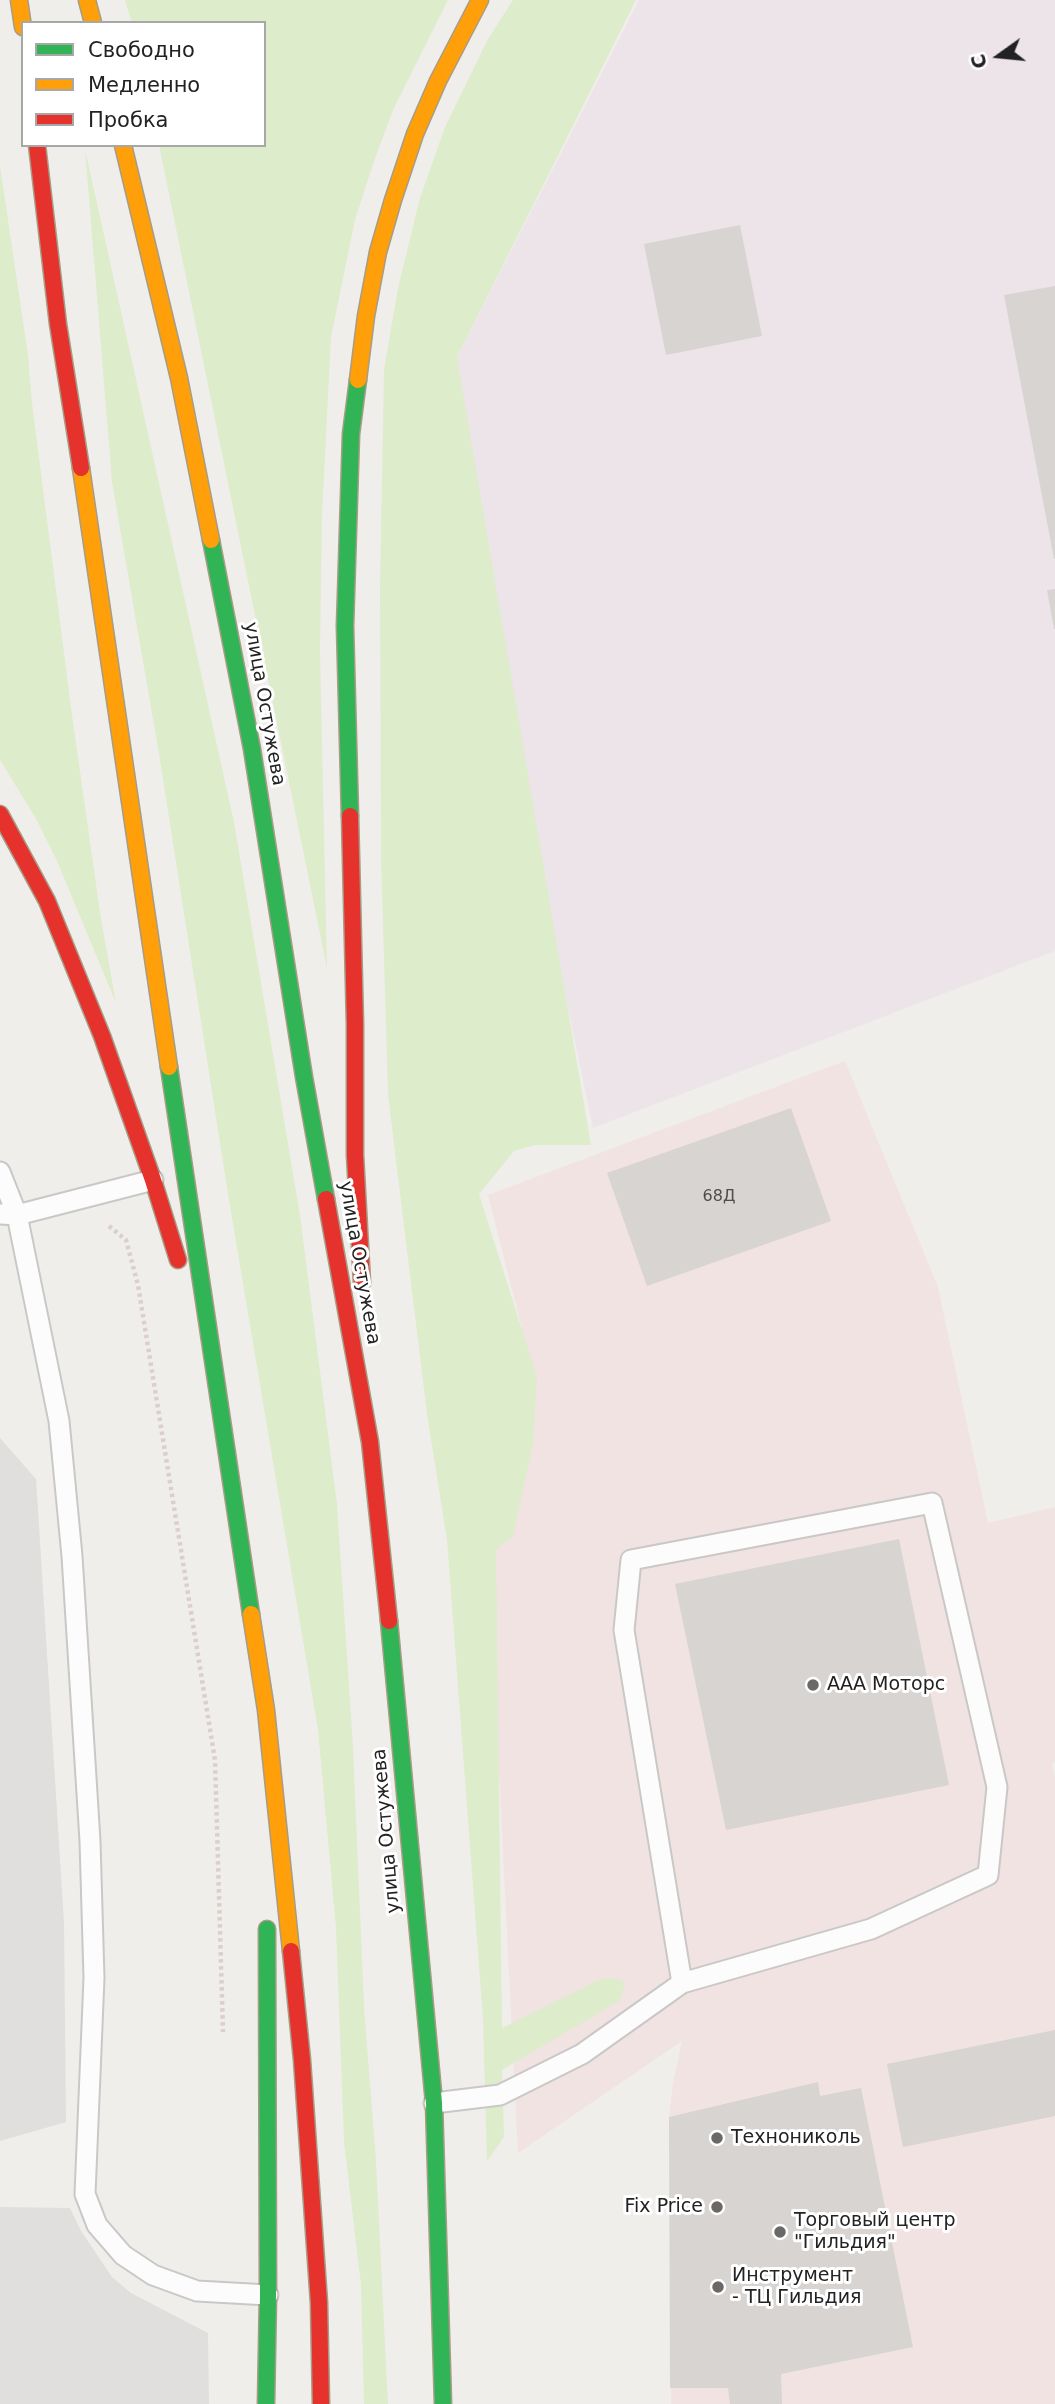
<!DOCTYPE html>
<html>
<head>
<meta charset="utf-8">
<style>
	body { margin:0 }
	#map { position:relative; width:1055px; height:2404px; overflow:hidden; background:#f0eeeb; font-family:"DejaVu Sans",sans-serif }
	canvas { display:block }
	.legend { position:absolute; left:21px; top:21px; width:245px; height:126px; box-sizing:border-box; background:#fff; border:2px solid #a7a7a7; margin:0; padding:9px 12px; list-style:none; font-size:21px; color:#222 }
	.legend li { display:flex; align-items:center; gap:14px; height:35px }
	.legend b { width:35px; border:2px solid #a7a7a7 }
	.north { position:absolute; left:964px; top:21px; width:70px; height:70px; -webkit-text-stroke:5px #fff; paint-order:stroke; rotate:255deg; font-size:19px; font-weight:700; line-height:28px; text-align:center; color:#222 }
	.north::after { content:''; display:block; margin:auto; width:24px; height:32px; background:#222; clip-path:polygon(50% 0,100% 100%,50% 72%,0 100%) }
</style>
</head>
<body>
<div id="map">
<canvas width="1055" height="2404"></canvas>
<ul class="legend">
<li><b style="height:9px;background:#30b455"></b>Свободно</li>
<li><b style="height:9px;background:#ff9f0a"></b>Медленно</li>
<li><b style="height:9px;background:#e5322d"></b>Пробка</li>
</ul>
<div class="north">С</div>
</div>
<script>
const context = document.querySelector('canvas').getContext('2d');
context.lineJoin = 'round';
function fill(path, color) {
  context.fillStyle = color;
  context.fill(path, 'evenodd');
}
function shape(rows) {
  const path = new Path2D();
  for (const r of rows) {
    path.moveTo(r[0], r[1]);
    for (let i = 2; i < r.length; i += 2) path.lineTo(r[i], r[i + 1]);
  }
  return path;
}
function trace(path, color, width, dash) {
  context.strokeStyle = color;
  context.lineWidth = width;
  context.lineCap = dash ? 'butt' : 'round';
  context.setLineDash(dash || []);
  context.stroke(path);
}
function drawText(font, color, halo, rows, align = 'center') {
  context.font = font + ' "DejaVu Sans",sans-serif';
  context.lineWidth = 6;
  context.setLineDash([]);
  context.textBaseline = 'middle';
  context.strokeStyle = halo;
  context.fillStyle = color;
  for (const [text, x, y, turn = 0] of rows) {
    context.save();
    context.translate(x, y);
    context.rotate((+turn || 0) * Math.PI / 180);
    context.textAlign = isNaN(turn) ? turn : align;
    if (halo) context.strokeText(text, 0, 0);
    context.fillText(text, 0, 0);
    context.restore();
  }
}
fill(shape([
	[845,1061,938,1287,988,1523,1055,1507,1055,1762,1052,1763,1055,1777,1055,2404,671,2404,669,2117,673,2083,682,2041,518,2153,487,1532,531,1364,488,1195]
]), '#f1e3e1');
fill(shape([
	[639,0,1055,0,1055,951,593,1128,494,652,457,357]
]), '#ede4e9');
fill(shape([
	[125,0,448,0,393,110,373,164,355,220,331,337,322,515,320,652,327,968,159,145,264,145,264,23,132,23],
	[513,0,636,0,457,357,591,1145,535,1145,514,1151,479,1194,537,1377,533,1444,513,1536,496,1550,502,2028,603,1978,623,1980,624,1990,619,2001,502,2070,504,2137,487,2161,483,2019,447,1540,427,1414,388,1095,381,858,380,586,384,370,398,288,420,198,445,127,488,39],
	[85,149,234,822,300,1215,337,1504,353,1746,364,2007,376,2161,388,2404,364,2404,361,2285,344,2142,336,1928,318,1730,228,1194,159,754,112,482],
	[0,166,28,355,32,403,72,715,101,919,116,1003,57,861,35,817,0,760]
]), '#ddeccb');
fill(shape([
	[0,1438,36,1479,64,1922,66,2122,0,2141],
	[0,2207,70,2208,81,2231,112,2277,131,2293,208,2333,209,2404,0,2404]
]), '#e0dfde');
fill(shape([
	[740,225,762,336,666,355,644,244],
	[1055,286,1055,559,1054,559,1004,295],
	[1055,589,1055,629,1054,629,1047,590],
	[791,1108,831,1221,647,1286,607,1173],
	[899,1539,949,1785,726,1830,675,1584],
	[1055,2030,1055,2116,903,2147,887,2064],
	[818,2082,820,2096,861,2088,913,2347,781,2374,782,2404,730,2404,728,2388,670,2388,669,2117]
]), '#d7d4d2');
const lane = shape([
	[0,1172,17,1215,59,1421,72,1556,90,1841,94,1978,85,2194,97,2225,123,2255,153,2275,197,2291,268,2295],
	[0,1214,17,1215,153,1180],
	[434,2103,500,2095,582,2054,682,1983,871,1929,988,1875,997,1787,932,1503,631,1560,624,1630,682,1983]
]);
const fast = shape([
	[211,540,252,749,304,1077,326,1199],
	[350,816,345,626,351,434,358,380],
	[169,1067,251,1614],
	[389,1621,434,2103,443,2404],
	[266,2404,268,2295,267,1929]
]);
const slow = shape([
	[19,0,23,27],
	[87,0,93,23],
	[123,145,179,378,211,540],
	[358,380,366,316,378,252,393,200,415,134,438,81,480,0],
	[81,468,169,1067],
	[251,1614,266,1710,291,1951]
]);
const jam = shape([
	[37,145,58,324,81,468],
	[0,814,47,901,102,1036,153,1180,178,1260],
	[350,816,355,1025,355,1155,362,1283],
	[326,1199,370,1442,389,1621],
	[291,1951,302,2060,319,2303,321,2404]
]);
trace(lane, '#c9c8c7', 23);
trace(fast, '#a79c86', 19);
trace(slow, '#a79c86', 19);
trace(jam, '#a79c86', 19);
trace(shape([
	[109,1226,126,1240,138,1285,215,1760,223,2032]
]), '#dccecd', 4.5, [3.5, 3.5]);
trace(lane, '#fdfcfc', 19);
trace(fast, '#30b455', 16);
trace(slow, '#ff9f0a', 16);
trace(jam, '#e5322d', 16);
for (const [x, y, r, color] of [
	[813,1685,7,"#6a6968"],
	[717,2138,7,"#6a6968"],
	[717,2207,7,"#6a6968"],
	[780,2232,7,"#6a6968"],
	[718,2287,7,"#6a6968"]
]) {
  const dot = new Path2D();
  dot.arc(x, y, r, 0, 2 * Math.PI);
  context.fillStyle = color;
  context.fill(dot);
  trace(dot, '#fff', 2.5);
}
drawText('16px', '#4f4e4e', null, [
	["68Д",719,1197]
]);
drawText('19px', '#222', '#fff', [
	["улица Остужева",264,704,80],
	["улица Остужева",359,1263,80],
	["улица Остужева",387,1831,-95]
]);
drawText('19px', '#222', '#fff', [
	["ААА Моторс",827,1685],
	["Технониколь",731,2138],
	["Fix Price",703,2207,"right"],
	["Торговый центр",794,2221],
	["\"Гильдия\"",794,2243],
	["Инструмент",732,2276],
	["- ТЦ Гильдия",732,2298]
], 'left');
</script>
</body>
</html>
